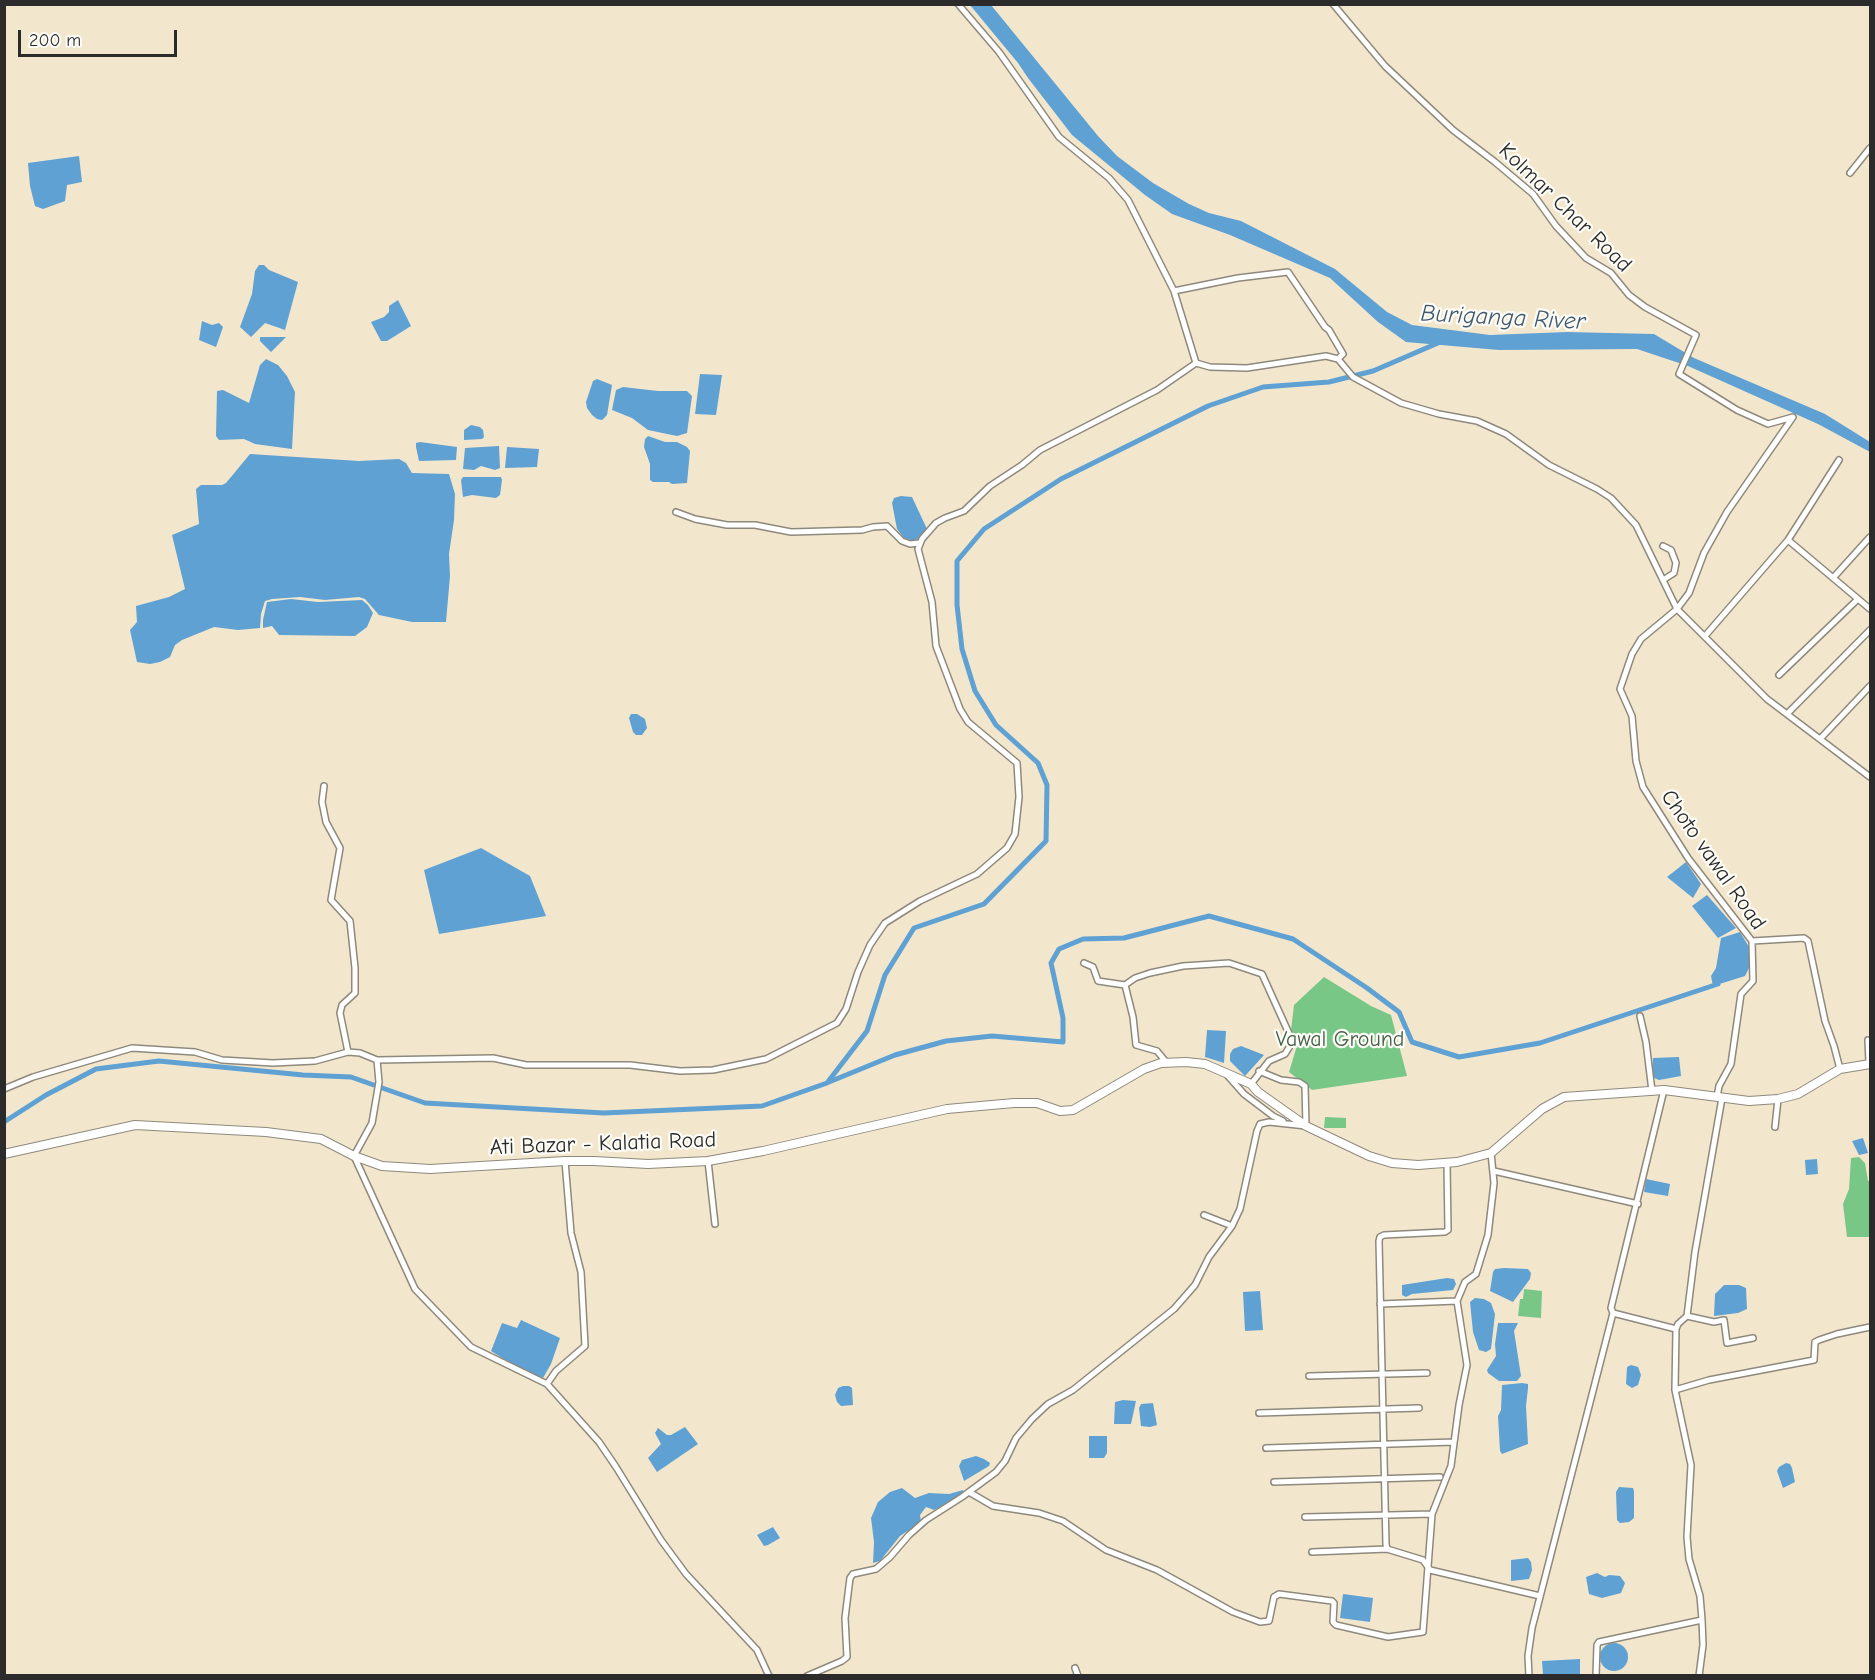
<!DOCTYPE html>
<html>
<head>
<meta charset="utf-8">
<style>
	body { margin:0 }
	#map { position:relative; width:1875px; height:1680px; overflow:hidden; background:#f2e7cd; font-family:"Comic Neue",sans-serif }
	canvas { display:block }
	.frame { position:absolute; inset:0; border:6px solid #2b2b2b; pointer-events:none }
	.scale { position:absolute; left:18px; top:30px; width:159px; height:27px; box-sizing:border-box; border:3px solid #2b2b2b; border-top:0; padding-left:8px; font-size:18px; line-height:21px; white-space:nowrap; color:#2b2b2b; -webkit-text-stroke:4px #fdfcf7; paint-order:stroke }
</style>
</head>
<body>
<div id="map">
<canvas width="1875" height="1680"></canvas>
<div class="frame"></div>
<div class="scale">200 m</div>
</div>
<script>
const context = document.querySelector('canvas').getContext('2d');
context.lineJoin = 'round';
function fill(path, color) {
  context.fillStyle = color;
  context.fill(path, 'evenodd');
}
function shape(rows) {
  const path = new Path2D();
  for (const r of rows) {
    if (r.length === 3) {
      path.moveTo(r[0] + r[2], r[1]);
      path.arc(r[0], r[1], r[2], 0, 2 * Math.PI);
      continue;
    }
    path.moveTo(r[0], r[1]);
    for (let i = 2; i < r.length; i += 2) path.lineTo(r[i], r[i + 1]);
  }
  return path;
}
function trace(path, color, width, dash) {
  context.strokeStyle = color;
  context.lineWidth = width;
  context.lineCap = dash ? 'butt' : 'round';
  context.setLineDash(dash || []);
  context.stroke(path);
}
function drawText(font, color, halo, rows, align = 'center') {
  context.font = font + ' "Comic Neue",sans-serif';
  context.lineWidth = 4.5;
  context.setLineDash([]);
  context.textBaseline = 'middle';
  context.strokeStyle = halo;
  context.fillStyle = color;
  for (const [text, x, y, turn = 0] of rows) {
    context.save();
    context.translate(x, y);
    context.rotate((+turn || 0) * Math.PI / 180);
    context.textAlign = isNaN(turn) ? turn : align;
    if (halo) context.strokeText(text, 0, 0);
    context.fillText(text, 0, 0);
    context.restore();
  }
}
fill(shape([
	[1324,977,1371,1006,1391,1015,1407,1076,1312,1090,1289,1072,1296,1049,1291,1030,1294,1005],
	[1325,1117,1346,1118,1346,1128,1324,1128],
	[1859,1157,1865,1163,1868,1181,1870,1181,1870,1237,1847,1237,1843,1204,1849,1189,1851,1158],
	[1524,1289,1542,1291,1541,1318,1518,1316,1520,1299,1523,1299]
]), '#79c787');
fill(shape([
	[970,5,991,5,1098,136,1117,156,1153,183,1189,204,1209,213,1241,221,1335,269,1387,312,1412,325,1490,335,1567,332,1654,334,1694,358,1825,414,1870,442,1870,452,1818,424,1688,366,1637,349,1499,350,1406,342,1378,322,1330,278,1230,235,1172,214,1145,195,1072,135,1028,78,1018,63],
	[79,156,82,182,67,185,65,201,43,209,35,206,30,186,28,163],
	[259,265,264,265,269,270,298,282,285,330,265,323,251,337,240,327,252,294,255,271],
	[398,300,411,326,387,341,381,341,371,322,384,317,389,312,389,306],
	[202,321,212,325,219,323,223,327,216,347,199,340],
	[260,337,286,337,271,352,260,341],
	[266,359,278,365,287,376,295,392,292,449,255,444,244,439,219,440,216,436,217,391,223,390,249,403,260,365],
	[700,374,722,375,716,415,695,414],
	[597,379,612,385,607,415,602,420,597,419,592,415,587,408,586,402,593,381],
	[623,387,658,391,687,391,692,396,687,433,677,436,648,430,632,418,612,410,616,390],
	[471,425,480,427,483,430,484,437,482,439,464,440,464,430],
	[648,436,665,442,677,442,687,447,690,451,687,483,672,484,669,482,653,482,650,480,650,464,644,447,645,439],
	[420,442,457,447,456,460,419,461,416,447,416,443],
	[499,446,500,468,495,470,481,466,474,470,463,469,465,448],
	[507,447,539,449,537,467,505,468],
	[250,454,359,461,399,459,406,463,412,473,449,474,455,494,454,520,449,554,450,576,446,622,412,622,379,615,365,599,359,597,325,600,300,597,272,599,265,601,261,614,260,628,238,630,214,627,182,640,175,645,170,657,160,662,150,664,137,662,130,630,137,622,136,606,169,597,185,589,172,535,199,524,196,489,201,485,222,485,226,483],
	[463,477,501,477,502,480,500,495,496,498,472,495,463,497,461,480],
	[901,496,912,497,927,529,922,536,914,541,904,538,897,529,892,503,894,498],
	[291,599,318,602,362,600,368,605,373,613,367,627,355,636,279,635,272,626,263,628,263,620,267,602],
	[631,714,637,714,645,719,647,728,642,735,636,735,633,732,629,718],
	[481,848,530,876,546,916,439,934,424,870],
	[1686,862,1701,884,1693,898,1667,877],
	[1707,895,1736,928,1718,938,1692,906],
	[1740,932,1752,952,1750,966,1745,976,1713,986,1711,976,1716,968,1721,938],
	[1207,1030,1226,1031,1224,1063,1205,1057],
	[1241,1046,1264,1055,1245,1076,1230,1061,1230,1054,1233,1049],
	[1679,1057,1681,1076,1659,1080,1652,1077,1653,1058],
	[1863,1138,1868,1153,1859,1155,1852,1141],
	[1817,1159,1818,1174,1806,1175,1805,1160],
	[1646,1179,1670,1184,1668,1196,1644,1192],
	[1504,1268,1528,1269,1531,1273,1530,1279,1513,1302,1490,1291,1493,1272,1495,1269],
	[1447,1278,1454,1279,1456,1284,1453,1290,1412,1294,1406,1297,1402,1295,1402,1285],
	[1724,1285,1739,1285,1746,1288,1747,1309,1738,1313,1714,1316,1715,1294],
	[1260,1291,1263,1330,1245,1331,1243,1292],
	[1475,1298,1484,1299,1491,1303,1495,1314,1491,1349,1486,1352,1479,1350,1473,1332,1470,1302],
	[521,1320,560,1338,551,1364,543,1378,523,1371,491,1351,502,1323,517,1328],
	[1498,1323,1518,1323,1514,1331,1521,1376,1517,1381,1499,1381,1488,1373,1487,1370,1496,1356,1495,1344],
	[1631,1365,1638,1367,1641,1375,1638,1385,1632,1388,1626,1384,1627,1367],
	[1522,1383,1528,1384,1528,1388,1526,1406,1528,1444,1502,1454,1500,1451,1498,1416,1501,1410,1502,1385],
	[843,1386,849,1386,852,1388,853,1405,841,1406,837,1402,835,1395,838,1388],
	[1123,1400,1136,1401,1131,1424,1114,1424,1115,1402],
	[1153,1403,1157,1425,1150,1427,1141,1426,1139,1408,1141,1404],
	[685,1427,698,1444,657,1472,648,1458,661,1444,655,1433,658,1428,667,1435,671,1435],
	[1089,1436,1107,1436,1107,1453,1104,1458,1089,1458],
	[976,1456,984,1459,990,1463,989,1466,964,1481,959,1466,962,1460],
	[1786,1463,1790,1464,1792,1468,1795,1482,1783,1488,1777,1471,1779,1467],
	[1619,1487,1633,1488,1634,1491,1634,1518,1629,1522,1620,1523,1617,1520,1616,1492],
	[902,1488,915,1498,929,1493,949,1494,963,1490,963,1495,934,1510,926,1507,920,1515,921,1522,900,1536,880,1561,873,1563,874,1542,871,1518,878,1502,890,1492],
	[773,1527,780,1538,768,1545,764,1546,757,1535],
	[1528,1558,1531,1562,1532,1570,1529,1579,1511,1581,1511,1560],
	[1597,1573,1605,1577,1609,1575,1620,1576,1625,1583,1621,1593,1602,1598,1589,1594,1586,1577],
	[1343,1594,1373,1598,1370,1622,1340,1618],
	[1614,1657,14],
	[1580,1659,1580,1675,1543,1675,1542,1661]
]), '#5fa1d3');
trace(shape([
	[829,1082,895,1055,946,1041,992,1036,1063,1042,1063,1018,1051,963,1059,949,1083,939,1124,938,1209,916,1293,939,1367,988,1399,1012,1412,1042,1459,1057,1540,1043,1718,984],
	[4,1122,46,1095,96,1069,159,1061,303,1075,351,1077,425,1103,604,1113,762,1106,827,1083,867,1031,885,975,914,928,984,904,1046,841,1047,785,1038,763,996,725,975,691,962,649,957,605,957,561,984,529,1061,479,1208,406,1263,387,1329,382,1373,371,1438,343]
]), '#5fa1d3', 5);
const street = shape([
	[958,4,999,52,1059,137,1109,178,1128,200,1174,291,1196,363,1210,367,1247,368,1326,356,1338,359,1353,377,1401,403,1439,414,1477,421,1506,434,1549,465,1597,489,1611,498,1636,525,1677,609,1767,699,1870,777],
	[1333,4,1385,66,1453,130,1495,162,1533,194,1556,226,1586,258,1611,273,1629,295,1645,307,1696,335,1679,374,1737,410,1768,424,1793,417,1727,512,1704,553,1689,593,1677,609,1641,639,1632,654,1620,689,1632,716,1636,761,1643,787,1688,858,1752,941,1753,981,1741,994,1731,1064,1719,1086,1717,1097],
	[1850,173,1870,148],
	[1174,291,1238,278,1288,272,1325,327,1329,330,1343,354,1338,359],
	[676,512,695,519,727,525,755,525,791,532,862,530,873,527,887,526,902,541,910,544,919,543],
	[1788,540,1870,609],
	[1663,546,1671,550,1676,563,1674,573,1663,580],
	[1833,578,1870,537],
	[1705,636,1788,540,1839,460],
	[1779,675,1858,599],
	[1787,714,1870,630],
	[1820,739,1870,686],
	[324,786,322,802,326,822,340,848,331,900,350,921,355,968,355,993,342,1005,340,1013,348,1052],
	[1752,941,1804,938,1808,941,1825,1021,1834,1046,1840,1069],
	[1084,963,1093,967,1098,981,1125,985],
	[1640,1016,1646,1042,1652,1091],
	[1868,1040,1869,1063],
	[1167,1063,1157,1051,1136,1045,1133,1017,1125,985,1135,978,1150,973,1183,966,1229,963,1262,974,1291,1038,1290,1046,1285,1054,1269,1061,1251,1084],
	[1228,1076,1244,1094,1273,1116,1283,1121],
	[4,1089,33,1077,132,1048,195,1052,222,1060,273,1063,315,1061,348,1052,360,1053,377,1060],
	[1664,1090,1611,1308,1613,1313,1676,1329],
	[1775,1127,1778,1099],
	[708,1161,715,1224],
	[1447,1163,1448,1230,1445,1232,1384,1235,1380,1237,1379,1241,1386,1544,1387,1549,1423,1560,1430,1570,1540,1596],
	[1494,1171,1638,1204],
	[1204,1215,1232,1226],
	[1380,1304,1457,1301],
	[1687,1316,1714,1322,1724,1320,1727,1343,1753,1338],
	[1309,1376,1427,1373],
	[547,1384,556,1371,585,1346,581,1272,571,1233,565,1161],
	[1675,1390,1709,1380,1814,1360,1815,1342,1819,1340,1837,1334,1870,1327],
	[1259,1413,1419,1408],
	[1266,1448,1454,1442],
	[1274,1482,1440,1477],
	[969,1492,993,1506,1039,1513,1063,1521,1106,1550,1157,1570,1233,1612,1260,1622,1269,1621,1274,1597,1279,1594,1332,1601,1334,1603,1333,1622,1336,1625,1388,1637,1423,1632,1432,1514,1451,1466,1459,1405,1467,1365,1457,1301,1465,1282,1476,1274,1488,1235,1494,1183,1491,1153],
	[1305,1517,1432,1514],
	[1312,1552,1387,1549],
	[1075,1668,1078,1676],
	[769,1676,757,1650,686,1574,661,1540,616,1467,599,1442,547,1384,471,1347,415,1289,354,1156,372,1123,379,1082,377,1060,493,1058,526,1065,630,1065,680,1071,713,1070,766,1059,837,1023,846,1009,858,972,870,945,885,923,920,901,977,874,1007,848,1015,834,1019,797,1017,763,968,722,960,709,936,646,932,602,918,549,922,539,936,523,945,518,964,511,990,486,1022,465,1040,450,1157,390,1196,363],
	[807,1676,842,1661,847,1657,845,1618,850,1578,853,1574,876,1569,890,1557,909,1535,926,1520,962,1497,996,1472,1005,1461,1016,1438,1032,1419,1048,1404,1073,1390,1174,1309,1195,1285,1209,1257,1232,1226,1240,1209,1257,1131,1260,1124,1269,1122,1306,1126,1305,1086,1299,1082,1281,1080,1259,1071],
	[1529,1676,1528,1656,1532,1628,1613,1313],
	[1596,1676,1597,1645,1599,1642,1702,1620],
	[1699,1676,1703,1645,1702,1620,1700,1596,1689,1559,1687,1537,1691,1465,1675,1390,1676,1329,1678,1324,1687,1316,1695,1252,1722,1098]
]);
const secondary = shape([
	[4,1154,135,1125,266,1132,321,1139,354,1156,382,1166,430,1169,565,1161,594,1161,648,1164,708,1161,763,1151,947,1109,1014,1103,1037,1103,1060,1111,1073,1110,1144,1069,1161,1063,1186,1062,1205,1064,1251,1084,1258,1092,1306,1126,1369,1156,1392,1163,1418,1165,1457,1162,1491,1153,1542,1109,1564,1097,1664,1090,1749,1101,1778,1099,1798,1094,1840,1069,1870,1064]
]);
trace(street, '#8e897c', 8);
trace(secondary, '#8e897c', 10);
trace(street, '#fff', 5);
trace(secondary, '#fff', 8);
drawText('22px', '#2b2b2b', '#fdfcf7', [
	["Kolmar Char Road",1565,208,44],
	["Choto vawal Road",1713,860,55],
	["Ati Bazar - Kalatia Road",603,1144,-2]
]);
drawText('22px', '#46624b', '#fdfcf7', [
	["Vawal Ground",1340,1040]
]);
drawText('italic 24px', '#405a6e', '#fdfcf7', [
	["Buriganga River",1503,318,3]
]);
</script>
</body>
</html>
